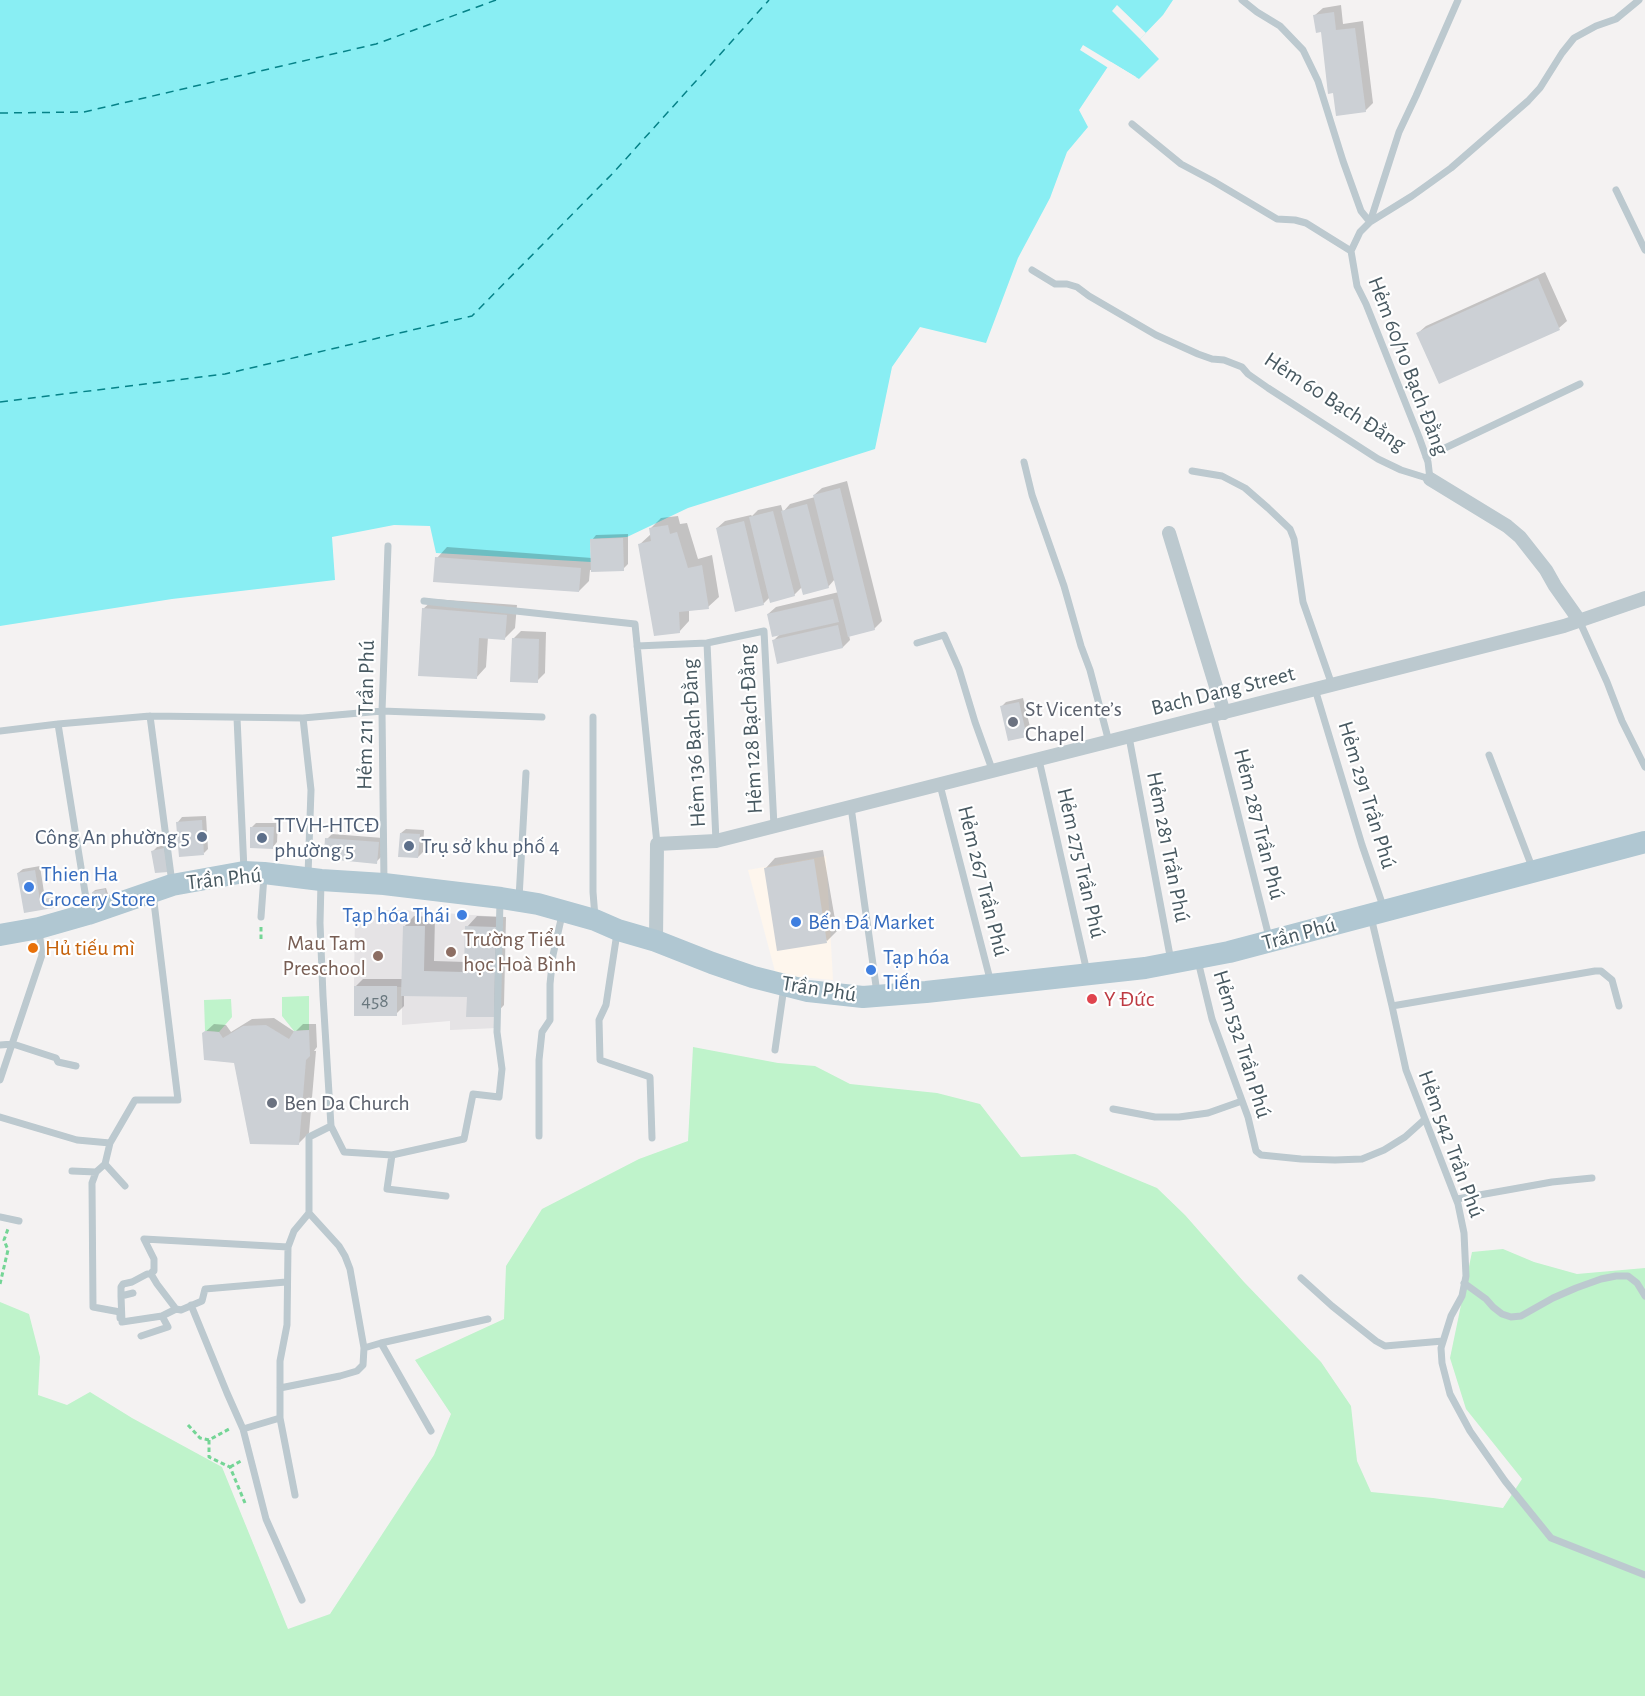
<!DOCTYPE html>
<html>
<head>
<meta charset="utf-8">
<style>
	body { margin:0 }
	canvas { display:block; background:#f4f2f2 }
</style>
</head>
<body>
<canvas width="1645" height="1696"></canvas>
<script>
const context = document.querySelector('canvas').getContext('2d');
context.lineJoin = 'round';
function fill(path, color) {
  context.fillStyle = color;
  context.fill(path, 'evenodd');
}
function shape(rows) {
  const path = new Path2D();
  for (const r of rows) {
    path.moveTo(r[0], r[1]);
    for (let i = 2; i < r.length; i += 2) path.lineTo(r[i], r[i + 1]);
  }
  return path;
}
function trace(path, color, width, dash) {
  context.strokeStyle = color;
  context.lineWidth = width;
  context.lineCap = dash ? 'butt' : 'round';
  context.setLineDash(dash || []);
  context.stroke(path);
}
function drawText(font, color, halo, rows, align = 'center') {
  context.font = font + ' "Alegreya Sans",sans-serif';
  context.lineWidth = 4.5;
  context.setLineDash([]);
  context.textBaseline = 'middle';
  context.strokeStyle = halo;
  context.fillStyle = color;
  for (const [text, x, y, turn = 0] of rows) {
    context.save();
    context.translate(x, y);
    context.rotate((+turn || 0) * Math.PI / 180);
    context.textAlign = isNaN(turn) ? turn : align;
    if (halo) context.strokeText(text, 0, 0);
    context.fillText(text, 0, 0);
    context.restore();
  }
}
fill(shape([
	[826,856,833,980,776,975,748,870]
]), '#fef6ed');
fill(shape([
	[355,910,403,910,500,917,498,1028,450,1030,450,1021,402,1025,402,987,354,986]
]), '#e5e3e5');
fill(shape([
	[309,996,309,1030,294,1031,282,1016,282,997],
	[231,999,232,1017,219,1032,205,1031,204,1000],
	[693,1047,778,1063,815,1066,850,1084,937,1093,980,1104,1021,1157,1075,1154,1157,1188,1185,1215,1244,1282,1321,1362,1351,1406,1357,1461,1371,1492,1433,1498,1503,1508,1522,1479,1466,1409,1450,1358,1472,1252,1503,1249,1534,1262,1577,1274,1645,1268,1645,1696,0,1696,0,1302,29,1314,40,1357,38,1395,67,1405,90,1392,132,1418,222,1467,288,1629,330,1614,434,1455,451,1414,415,1360,504,1319,506,1266,542,1209,639,1159,688,1141]
]), '#bff3cb');
fill(shape([
	[0,0,1173,0,1163,15,1140,39,1159,59,1139,79,1111,62,1079,110,1088,127,1067,152,1050,198,1018,258,986,343,920,327,892,367,875,449,688,508,627,537,590,539,591,562,436,553,430,526,394,525,332,537,335,580,172,599,0,626]
]), '#89eef3');
fill(shape([
	[1117,5,1146,33,1140,39,1112,11],
	[1083,45,1136,77,1134,80,1112,66,1110,69,1080,50]
]), '#f4f2f2');
fill(shape([
	[1341,5,1343,24,1363,21,1373,103,1365,111,1315,15,1323,8],
	[1545,272,1567,321,1559,328,1440,382,1418,333,1426,326],
	[847,481,882,621,874,629,849,635,850,640,843,647,773,641,780,634,768,614,776,607,839,592,835,579,828,587,803,586,794,595,770,597,763,604,717,528,725,521,751,515,752,516,758,510,781,505,783,512,790,504,815,497,814,495,822,488],
	[678,516,680,524,687,523,698,559,712,555,719,597,708,607,689,610,689,621,679,632,639,545,651,534,650,529,661,518],
	[628,534,628,564,623,569,590,570,589,581,579,591,437,558,447,547,592,558,592,540,596,535],
	[434,599,517,605,515,628,505,638,488,637,486,667,476,678,423,609],
	[521,631,546,632,545,673,537,681,513,639],
	[1023,698,1031,731,1026,735,1001,707,1006,702],
	[206,816,208,849,204,853,178,822,182,817],
	[256,823,278,823,277,842,273,847,252,827],
	[406,829,424,830,423,852,418,857,401,833],
	[332,834,383,838,381,857,376,862,327,839],
	[169,844,168,871,152,852,157,847],
	[823,850,837,931,827,941,765,869,775,858],
	[40,866,45,899,59,896,60,903,59,905,25,911,18,873,23,869],
	[106,888,108,894,106,896,93,892,95,890],
	[414,916,435,917,434,961,466,962,467,927,477,916,506,917,504,1005,494,1016,468,995,404,994,404,1006,396,1014,355,987,363,979,403,979,404,927],
	[274,1018,295,1032,303,1024,316,1024,317,1047,314,1051,316,1051,309,1133,298,1144,236,1061,203,1034,214,1024,226,1025,231,1032,252,1019]
]), '#0003');
trace(shape([
	[0,113,84,112,376,44,496,0],
	[0,402,225,374,472,316,614,172,769,0]
]), '#068288', 1.5, [8, 6]);
fill(shape([
	[1334,12,1336,30,1355,28,1366,112,1336,116,1333,93,1328,94,1321,32,1316,33,1313,15],
	[1538,278,1560,330,1439,384,1416,333],
	[840,488,875,630,848,637,813,495],
	[807,504,829,588,803,595,781,511],
	[773,511,795,596,770,603,749,517],
	[744,521,764,605,735,612,716,528],
	[668,525,670,534,677,532,688,568,702,565,709,609,679,612,680,633,654,636,638,544,651,541,649,528],
	[623,538,624,571,591,572,590,539],
	[435,557,581,568,579,592,433,582],
	[833,599,839,622,772,637,767,614],
	[422,608,507,615,505,640,479,638,477,679,418,676],
	[838,625,843,648,777,664,772,640],
	[512,638,539,639,538,683,510,682],
	[1019,702,1027,737,1008,741,1000,706],
	[202,820,204,855,179,857,176,822],
	[250,827,274,827,273,849,250,848],
	[400,833,420,834,418,858,398,857],
	[325,838,379,842,377,864,327,859,327,854,324,853],
	[164,848,168,872,155,873,151,851],
	[814,859,827,943,777,951,764,868],
	[35,870,40,900,57,897,59,907,24,913,17,873],
	[105,889,106,897,94,900,92,892],
	[403,926,425,926,424,971,464,972,465,926,496,927,494,1017,466,1017,467,997,401,996],
	[354,986,397,986,397,1016,354,1016],
	[266,1025,289,1039,294,1031,309,1030,310,1056,306,1060,299,1145,250,1144,234,1063,204,1060,202,1033,205,1031,219,1032,223,1038,243,1026]
]), '#ccd0d5');
trace(shape([
	[261,939,261,926],
	[0,1284,8,1250,4,1240,8,1229],
	[188,1425,200,1438,209,1440,231,1428],
	[209,1440,209,1457,230,1467,245,1503],
	[230,1467,241,1461]
]), '#74d596', 3, [4.5, 3]);
trace(shape([
	[1242,0,1257,12,1280,26,1303,50,1318,81,1343,161,1361,211,1370,222,1412,196,1451,168,1528,101,1540,88,1562,53,1574,38,1596,26,1616,19,1639,0],
	[1132,124,1181,164,1213,181,1277,219,1295,220,1306,223,1351,251],
	[1616,190,1645,250],
	[1032,270,1055,284,1067,284,1077,287,1089,296,1156,335,1198,354,1212,359,1224,360,1242,367,1248,374,1268,388,1378,459,1401,470,1430,479,1428,462,1419,437,1366,304,1357,286,1351,251,1360,232,1370,222,1399,132,1416,96,1458,0],
	[1426,457,1580,384],
	[1024,462,1032,495,1064,586,1081,646,1090,670,1109,742],
	[1192,471,1222,476,1245,488,1268,508,1290,529,1294,539,1303,602,1332,685],
	[424,601,635,624,657,844],
	[1579,620,1607,682,1622,721,1645,767],
	[707,643,716,841],
	[917,643,944,635,959,669,975,722,993,772],
	[637,646,707,643,764,631,774,826],
	[1315,689,1362,845,1384,909],
	[1213,715,1269,937],
	[150,716,172,883],
	[593,717,593,892,595,917],
	[237,718,244,870],
	[303,718,311,790,308,875],
	[58,724,88,911],
	[0,731,58,724,150,716,303,718,382,711,542,717],
	[1129,737,1171,961],
	[1489,755,1532,867],
	[1039,760,1087,972],
	[940,785,991,983],
	[851,807,877,993],
	[321,882,320,923,323,996,331,1126,344,1152,392,1155,464,1139,473,1094,499,1097,502,1069,497,1032,500,900],
	[384,882,382,711,388,546],
	[519,898,526,773],
	[261,917,264,876],
	[1371,917,1392,1006,1406,1070,1458,1204,1464,1233,1466,1276,1462,1296,1451,1316,1441,1348,1442,1363,1450,1394,1470,1431,1505,1481,1551,1538,1645,1575],
	[617,933,606,1005,599,1020,600,1060,650,1077,652,1138],
	[1198,961,1212,1019,1248,1117,1256,1151,1261,1155,1301,1159,1335,1160,1362,1159,1384,1150,1405,1137,1425,1119],
	[1392,1006,1595,971,1601,971,1612,980,1619,1006],
	[0,1045,13,1044,56,1058,58,1062,76,1066],
	[775,1050,784,987],
	[0,1080,42,955,39,930],
	[1113,1109,1155,1117,1179,1117,1208,1113,1242,1101],
	[0,1117,77,1140,110,1143,135,1100,178,1100,153,894],
	[539,1136,539,1060,542,1032,550,1020,550,984,553,955,562,915],
	[110,1143,105,1164,96,1172,92,1183,93,1307,120,1312,120,1318],
	[392,1155,387,1189,446,1196],
	[105,1164,125,1186],
	[72,1171,96,1172],
	[1457,1199,1552,1182,1592,1178],
	[309,1213,339,1246,345,1256,350,1269,364,1348,381,1343,431,1431],
	[0,1217,19,1221],
	[151,1274,152,1272,154,1271,154,1259,144,1239,288,1247],
	[1301,1278,1332,1306,1376,1341,1385,1346,1443,1341],
	[1464,1283,1486,1299,1493,1307,1502,1314,1511,1317,1521,1316,1553,1298,1576,1288,1601,1279,1616,1276,1628,1276,1637,1283,1645,1296],
	[133,1293,121,1296,122,1322,162,1316,176,1309,181,1310,202,1301,205,1289,286,1282],
	[121,1296,121,1287,123,1284,132,1282,147,1274,151,1274,157,1284,176,1309],
	[191,1305,227,1393,243,1429,266,1519,302,1600],
	[141,1336,168,1327,162,1316],
	[381,1343,488,1319],
	[280,1388,340,1376,357,1371,363,1365,364,1348],
	[243,1429,280,1418],
	[295,1495,280,1418,280,1361,287,1325,288,1247,294,1231,309,1213,309,1137,331,1126]
]), '#bcc9cf', 7);
trace(shape([
	[1430,479,1507,526,1520,537,1546,570,1555,586,1579,620],
	[1169,533,1224,713],
	[656,941,657,844,716,841,1564,626,1645,598]
]), '#bcc9cf', 14);
trace(shape([
	[0,935,39,928,88,914,172,885,244,872,264,873,321,880,384,884,501,898,538,904,595,920,618,930,656,941,712,963,753,977,808,991,863,997,926,992,1145,968,1229,952,1645,842]
]), '#b0c7d2', 22);
for (const [x, y, r, color] of [
	[1013,722,6,"#6b7280"],
	[202,837,6,"#5c6f8a"],
	[262,838,6,"#5c6f8a"],
	[409,846,6,"#5c6f8a"],
	[29,887,6,"#3f7fe0"],
	[462,915,6,"#3f7fe0"],
	[796,922,6,"#3f7fe0"],
	[33,948,6,"#e8710a"],
	[451,952,6,"#8d6e63"],
	[378,956,6,"#8d6e63"],
	[871,970,6,"#3f7fe0"],
	[1092,999,6,"#e0444e"],
	[272,1103,6,"#6b7280"]
]) {
  const dot = new Path2D();
  dot.arc(x, y, r, 0, 2 * Math.PI);
  context.fillStyle = color;
  context.fill(dot);
  trace(dot, '#fff', 2);
}
drawText('20px', '#69777e', null, [
	["458",375,1001]
]);
drawText('22px', '#485961', '#fff', [
	["Hẻm 60/10 Bạch Đằng",1408,366,69],
	["Hẻm 60 Bạch Đằng",1335,402,33],
	["Bach Dang Street",1223,691,-14],
	["Hẻm 211 Trần Phú",366,715,-89],
	["Hẻm 128 Bạch Đằng",751,729,-93],
	["Hẻm 136 Bạch Đằng",694,743,-93],
	["Hẻm 291 Trần Phú",1367,795,73],
	["Hẻm 287 Trần Phú",1259,824,76],
	["Hẻm 281 Trần Phú",1168,847,79],
	["Hẻm 275 Trần Phú",1081,863,77],
	["Trần Phú",224,879,-6],
	["Hẻm 267 Trần Phú",983,881,76],
	["Trần Phú",1299,934,-15],
	["Trần Phú",819,989,9],
	["Hẻm 532 Trần Phú",1242,1044,73],
	["Hẻm 542 Trần Phú",1451,1144,70]
]);
drawText('22px', '#5b616d', '#fff', [
	["St Vicente’s",1025,709],
	["Chapel",1025,734],
	["Ben Da Church",284,1103]
], 'left');
drawText('22px', '#4e5e75', '#fff', [
	["TTVH-HTCĐ",274,825],
	["phường 5",274,850],
	["Công An phường 5",190,837,"right"],
	["Trụ sở khu phố 4",421,846]
], 'left');
drawText('22px', '#366cbe', '#fff', [
	["Thien Ha",41,874],
	["Grocery Store",41,899],
	["Tạp hóa Thái",450,915,"right"],
	["Bến Đá Market",808,922],
	["Tạp hóa",883,957],
	["Tiến",883,982]
], 'left');
drawText('22px', '#785e54', '#fff', [
	["Trường Tiểu",463,939],
	["học Hoà Bình",463,964],
	["Mau Tam",366,943,"right"],
	["Preschool",366,968,"right"]
], 'left');
drawText('22px', '#c56008', '#fff', [
	["Hủ tiếu mì",45,948]
], 'left');
drawText('22px', '#be3a42', '#fff', [
	["Y Đức",1104,999]
], 'left');
</script>
</body>
</html>
